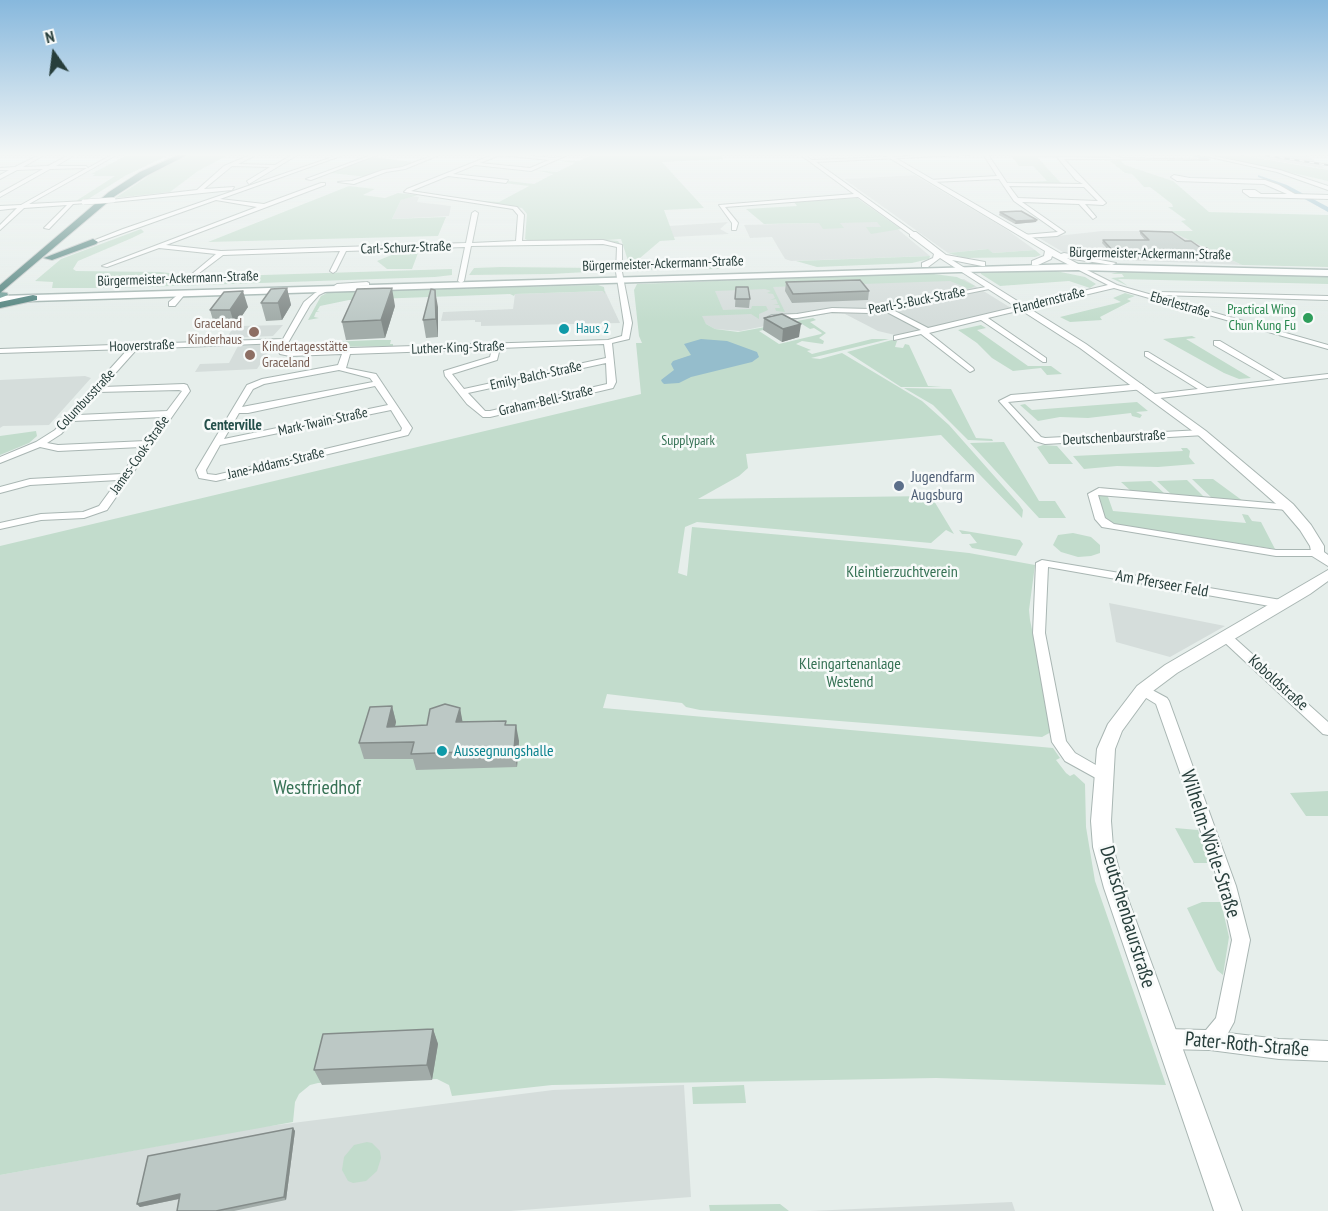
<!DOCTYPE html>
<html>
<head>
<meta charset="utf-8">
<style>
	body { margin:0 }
	#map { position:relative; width:1328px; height:1211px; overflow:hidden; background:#e6eeeb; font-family:"PT Sans Narrow",sans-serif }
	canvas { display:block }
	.north { position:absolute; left:24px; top:24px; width:60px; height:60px; -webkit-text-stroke:4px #f7faf9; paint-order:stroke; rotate:346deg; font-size:16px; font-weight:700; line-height:24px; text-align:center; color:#273e3b }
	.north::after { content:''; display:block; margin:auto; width:21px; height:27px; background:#273e3b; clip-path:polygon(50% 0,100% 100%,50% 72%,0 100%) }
</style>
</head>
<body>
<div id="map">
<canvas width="1328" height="1211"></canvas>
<div class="north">N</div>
</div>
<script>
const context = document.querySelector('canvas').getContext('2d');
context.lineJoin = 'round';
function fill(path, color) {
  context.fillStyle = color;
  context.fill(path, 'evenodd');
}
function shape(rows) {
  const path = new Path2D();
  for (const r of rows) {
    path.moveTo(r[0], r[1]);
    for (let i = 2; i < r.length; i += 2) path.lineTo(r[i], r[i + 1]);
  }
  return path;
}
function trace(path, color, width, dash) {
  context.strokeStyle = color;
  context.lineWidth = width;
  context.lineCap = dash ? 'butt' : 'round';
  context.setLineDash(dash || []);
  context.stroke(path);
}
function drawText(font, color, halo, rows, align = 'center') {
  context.font = font + ' "PT Sans Narrow",sans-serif';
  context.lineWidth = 5;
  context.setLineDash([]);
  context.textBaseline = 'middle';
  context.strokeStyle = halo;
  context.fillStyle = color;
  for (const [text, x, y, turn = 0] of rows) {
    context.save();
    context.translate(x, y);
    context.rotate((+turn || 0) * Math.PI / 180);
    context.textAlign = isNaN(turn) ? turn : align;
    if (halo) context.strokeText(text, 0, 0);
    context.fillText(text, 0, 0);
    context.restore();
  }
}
fill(shape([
	[1228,153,1289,153,1306,155,1326,169],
	[915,175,1006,229,1035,250,993,253,987,249,948,253,844,179],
	[411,196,419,197,417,202,451,206,449,216,392,219,401,200],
	[888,221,930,256,791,261,785,259,772,237,750,238,744,225],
	[728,222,720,229,729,234,673,237,669,226],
	[1102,231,1170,231,1242,265,1094,259,1063,252,1039,238],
	[964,279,1011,308,899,336,878,331,845,314,831,313,740,331,715,329,706,324,701,316,710,289],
	[605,291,620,323,481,326,481,322,475,322,475,320,441,321,443,312,513,309,515,294],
	[283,325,273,336,226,338,232,330,238,330,240,326],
	[266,344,270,345,271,348,257,369,195,372,200,364,229,363,238,346],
	[85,376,91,378,49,425,3,426,0,428,0,380],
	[1109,603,1225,626,1170,657,1116,642],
	[684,1085,691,1197,510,1211,0,1211,0,1175,261,1127,553,1090],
	[1012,1202,1015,1211,810,1211]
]), '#d5dddb');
fill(shape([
	[131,153,173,153,125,176,85,201,76,201,115,176,92,176,95,174,91,174],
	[194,153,232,153,198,171,170,192,115,198,153,173],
	[596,153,726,153,721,153,723,159,662,162,704,208,664,210,675,240,660,241,640,258,639,262,641,265,731,263,718,269,631,270,621,239,607,240,618,241,620,244,604,240,527,240,525,239,527,214,522,208,469,200,499,202,529,186,504,183,508,181,534,184,553,174,534,170,557,172,575,163,555,160,579,161],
	[1009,153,1101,153,1111,159,1037,157,1061,183,1009,183,1047,181,1033,166,1019,166],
	[1204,153,1228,153,1328,170,1328,181],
	[371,157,414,162,367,177,330,173],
	[1120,160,1125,165,1173,181,1209,212,1328,215,1328,267,1242,265,1170,231,1193,231,1181,221,1186,220,1168,207,1173,207,1172,204,1150,187,1144,187,1132,174,1125,173,1110,161],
	[349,186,375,189,363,195,385,198,398,193,418,195,401,200,392,219,446,217,438,236,208,242],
	[857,198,901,229,871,234,866,227,881,227,877,222,840,223,844,228,823,229,819,223,764,224,746,209,797,206,794,202],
	[141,229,144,232,132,238,78,261,73,269,76,271,161,272,200,277,452,269,452,275,435,277,114,288,52,288,53,282,35,281,61,259],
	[988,249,993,253,1035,250,1041,255,1035,257,964,258,948,253],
	[418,253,412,269,387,269,377,261,394,254],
	[930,256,929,259,912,263,817,267,796,261],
	[501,267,605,268,606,271,550,274,469,275,474,268],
	[1051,270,1085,277,1096,284,1090,288,1069,281,1000,286,981,274,981,272],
	[1125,270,1328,276,1328,284,1118,279,1128,286,1111,278,1124,277,1122,274,1111,274],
	[926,273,957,277,975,286,971,288,940,295,967,288,950,281,773,287,785,312,776,311,775,308,780,308,779,305,773,305,778,304,776,299,770,300,775,298,773,294,767,293,771,291,765,289,715,291,723,310,751,309,752,306,766,306,768,310,759,314,759,319,751,314,702,316,706,324,715,329,738,332,782,324,784,325,759,331,779,344,821,334,822,333,814,328,810,329,797,321,813,318,816,320,810,322,826,333,819,338,824,341,823,344,802,341,796,344,811,350,807,351,812,354,872,339,889,339,811,358,820,359,842,353,922,401,949,425,1019,504,1023,510,1022,518,941,435,746,454,748,468,739,476,698,499,931,496,954,534,946,530,931,543,697,522,685,527,678,573,687,576,692,527,895,545,969,553,1035,565,1029,610,1030,620,1053,731,1042,737,700,710,686,707,682,703,607,694,603,708,1053,748,1060,758,1056,760,1066,773,1070,776,1074,774,1085,784,1086,827,1095,881,1166,1085,936,1078,552,1085,452,1096,449,1085,437,1079,318,1083,310,1085,299,1094,295,1102,293,1122,0,1175,0,546,641,394,636,343,642,343,639,336,634,290,637,284],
	[598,285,604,287,605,294,603,291,515,294,514,296,510,294,349,300,320,306,317,311,320,311,316,312,314,317,319,318,308,320,321,296,329,292],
	[1125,293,1135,296,1127,299,1131,301,1100,317,1102,320,1070,322,1060,317,1121,302,1113,298],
	[981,325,986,328,977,330,1028,366,1051,366,1062,374,1047,375,1041,368,1013,371,992,358,977,343,958,330],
	[1192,336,1196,338,1186,339,1251,378,1239,379,1224,373,1163,339],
	[376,340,391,340,390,344,393,344,393,346,324,347,328,342],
	[892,340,897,341,895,347,903,348,905,344,909,345,928,386,942,387,901,387,847,352],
	[904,388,951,389,976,438,992,439,993,441,968,440,933,405],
	[1137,402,1148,411,1136,412,1142,415,1140,418,1132,416,1131,413,1088,418,1060,417,1038,421,1020,405,1025,404,1032,410],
	[36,431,37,436,29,443,0,455,0,436],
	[1004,442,1039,501,1055,501,1066,518,1039,518,970,443],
	[1043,445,1057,446,1073,464,1049,464,1037,447],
	[1181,448,1187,448,1190,451,1189,457,1195,464,1158,467,1117,466,1084,469,1073,456,1183,451],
	[1192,479,1213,479,1243,501,1213,499],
	[1187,480,1206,499,1172,495,1157,481],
	[1151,481,1166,495,1131,491,1121,482],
	[1100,494,1107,494,1113,511,1246,523,1242,514,1248,515,1252,521,1261,522,1275,549,1115,525,1105,520,1098,495],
	[959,530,1020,540,1023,544,1016,556,972,548,969,544,977,543,970,534,962,534],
	[1073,533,1091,537,1100,545,1100,553,1091,556,1078,557,1061,552,1053,545,1058,535],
	[1328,791,1328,816,1306,816,1290,793],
	[1175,828,1198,830,1210,863,1194,863],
	[1202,902,1221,902,1229,937,1223,975,1217,970,1187,908],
	[744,1085,746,1103,693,1104,692,1087],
	[367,1142,372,1143,380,1151,381,1158,377,1171,366,1181,353,1183,348,1181,342,1170,344,1157,354,1145],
	[780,1204,789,1211,710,1211,709,1205]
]), '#c2dccc');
fill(shape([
	[701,339,727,341,757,352,759,357,752,362,691,377,679,383,664,384,662,382,661,380,674,370,671,364,673,361,691,355,684,344]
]), '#95bdcc');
fill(shape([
	[1181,153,1189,153,1211,159,1208,161,1181,153],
	[1258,175,1287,185,1328,207,1328,212,1283,187,1258,177,1258,175]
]), '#95bdcc');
const minor = shape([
	[43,153,48,153,23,167,48,166,73,153,78,153,56,166,86,166,88,168,115,153,120,153,29,204,86,201,86,203,73,204,49,229,44,228,67,205,24,208,0,230,0,225,17,208,0,210,0,206,21,205,87,168,50,169,0,197,0,193,43,169,17,170,0,179,0,175,9,170,0,170,0,168,15,167,43,153],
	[255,153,260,153,238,164,275,165,295,153,337,153,299,154,249,184,247,181,270,167,232,166,204,189,234,187,232,190,113,202,110,200,197,190,224,166,255,153],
	[344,153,349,153,220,199,264,204,321,183,325,183,325,185,166,245,221,251,466,243,472,213,475,211,478,213,472,243,516,241,518,215,513,209,404,192,407,189,497,153,554,158,572,153,531,171,475,165,453,174,508,180,506,183,448,176,411,191,517,207,524,215,522,241,603,240,622,245,622,272,632,323,629,339,612,343,616,382,613,388,490,417,483,417,467,404,445,376,444,371,490,357,492,349,350,354,346,368,376,374,412,428,408,435,216,481,199,478,196,470,247,385,262,379,338,365,342,354,290,356,280,354,277,348,280,343,137,349,103,387,184,384,187,385,190,391,107,510,84,518,41,520,0,529,0,523,41,514,83,512,99,506,118,480,30,485,0,493,0,487,30,479,122,474,141,447,58,451,40,447,0,463,0,457,36,442,55,430,128,349,0,353,0,349,283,339,304,302,315,293,327,287,330,289,329,290,319,295,310,305,285,348,286,350,608,340,622,336,624,323,616,272,617,247,603,244,471,246,464,281,461,283,458,281,465,247,346,251,336,271,333,273,330,271,340,251,223,255,194,277,192,276,192,274,216,254,159,248,107,267,102,266,257,207,216,200,95,243,90,242,123,229,344,153],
	[500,155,549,160,530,168,480,163,500,155],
	[604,344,606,358,464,389,452,374,497,360,500,348,604,344],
	[606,363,607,384,490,411,485,411,468,393,606,363],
	[339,370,370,378,373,382,242,407,253,389,264,384,339,370],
	[375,386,388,405,224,439,239,413,248,413,375,386],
	[179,390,182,391,167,411,78,415,98,392,179,390],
	[391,410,402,428,401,431,216,475,207,474,206,470,220,445,391,410],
	[163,417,146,441,58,445,47,443,61,434,73,421,163,417],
	[377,153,382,153,311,180,306,179,377,153],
	[439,153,444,153,405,169,386,172,354,184,338,182,352,181,383,170,402,167,439,153],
	[798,153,802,153,812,160,987,153,1007,183,1083,184,1076,180,1057,157,1112,158,1102,153,1107,153,1121,158,1208,160,1064,159,1106,203,1103,205,1085,204,1096,217,1093,219,1079,204,1022,202,1065,232,1057,236,1025,238,1023,235,1058,232,1014,201,999,179,932,182,929,180,997,176,983,154,816,162,915,233,915,235,911,235,858,197,725,207,738,223,736,230,732,230,732,223,719,205,854,194,798,153],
	[1009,186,1084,187,1098,201,1018,198,1009,186],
	[1192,153,1199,153,1280,170,1328,186,1328,190,1277,172,1192,153],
	[1174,175,1190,178,1265,180,1279,185,1295,194,1328,195,1328,199,1250,197,1243,192,1243,190,1255,190,1261,194,1287,194,1264,184,1177,181,1171,177,1174,175],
	[1077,265,1117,285,1328,345,1328,349,1114,288,988,318,1046,358,1046,362,1043,362,981,320,929,333,973,368,974,370,970,372,921,334,894,340,894,336,921,330,883,310,869,313,832,312,797,318,772,319,768,317,772,315,797,314,832,308,869,309,991,286,994,288,891,309,928,328,1108,285,1075,268,1075,266,1077,265],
	[367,282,369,283,369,285,337,288,334,286,337,284,367,282],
	[1160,292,1328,296,1328,300,1158,295,1158,293,1160,292],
	[180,293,185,294,175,306,169,306,169,302,180,293],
	[1214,341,1220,341,1284,379,1328,374,1328,378,1152,399,1151,397,1155,394,1198,389,1145,356,1145,352,1148,352,1207,388,1275,380,1214,345,1214,341],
	[1141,384,1145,387,1144,389,1008,402,1041,437,1045,438,1202,430,1207,433,1205,435,1045,444,1035,441,999,401,1011,395,1141,384],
	[1099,488,1292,505,1293,507,1288,510,1098,495,1105,518,1114,524,1276,550,1317,550,1323,553,1317,556,1276,556,1102,527,1095,519,1088,494,1099,488],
	[1042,560,1281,600,1287,604,1281,608,1048,567,1045,633,1066,741,1075,753,1108,772,1110,776,1108,780,1103,782,1065,761,1052,742,1033,633,1036,563,1042,560],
	[1226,633,1230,634,1328,722,1328,735,1323,734,1222,640,1220,637,1222,634,1226,633],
	[1143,685,1167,698,1169,701,1236,886,1250,940,1234,1022,1228,1033,1279,1039,1328,1041,1328,1061,1279,1059,1210,1050,1166,1049,1159,1046,1156,1039,1159,1032,1166,1029,1206,1030,1216,1018,1232,940,1220,886,1156,704,1138,693,1136,690,1138,687,1143,685]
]);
const tertiary = shape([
	[881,153,887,153,1061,254,1064,253,1116,263,1112,265,1067,258,1080,265,1081,267,1077,269,1052,256,1051,259,1038,265,1032,265,1032,261,1044,256,1045,251,881,153],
	[910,232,916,232,946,255,985,262,985,266,982,266,952,260,1086,344,1206,431,1293,504,1311,525,1324,546,1324,552,1328,555,1328,566,1312,556,1310,546,1300,530,1283,510,1198,435,1080,348,940,258,928,267,922,267,922,263,933,258,934,254,910,236,910,232],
	[1328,570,1328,581,1310,594,1177,673,1149,694,1122,731,1115,749,1111,821,1113,847,1124,888,1242,1211,1214,1211,1104,888,1093,847,1091,821,1097,749,1108,724,1137,686,1165,665,1328,570]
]);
const secondary = shape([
	[1077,264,1328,270,1328,276,1077,270,959,272,0,302,0,296,1077,264]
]);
const primary = shape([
	[0,292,7,293,8,295,0,298,0,292]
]);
const trunk = shape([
	[183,153,191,153,146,176,115,196,0,293,0,285,109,192,140,172,183,153],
	[93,239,98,242,96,244,52,260,44,258,93,239],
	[33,295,37,296,37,300,0,308,0,302,33,295]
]);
trace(minor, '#a9b6b3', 2);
trace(tertiary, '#a9b6b3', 2);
trace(secondary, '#a3b5b1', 3);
trace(primary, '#c3c9c8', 2);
trace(trunk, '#c3c9c8', 2);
fill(minor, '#fff');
fill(tertiary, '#fff');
fill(secondary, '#fff');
fill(primary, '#709e98');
fill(trunk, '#52837e');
const rail = shape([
	[1250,153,1328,165]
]);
trace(rail, '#627976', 2);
trace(rail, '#f7faf9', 1.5, [5]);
const minorBridge = shape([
	[84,202,113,200]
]);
trace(minorBridge, '#a9b6b3', 6, []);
trace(minorBridge, '#fff', 5);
fill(shape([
	[1000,212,1036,222,1015,224,999,215],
	[1140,231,1185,241,1201,248,1219,258,1218,261,1124,259,1114,256,1102,243,1103,240,1145,240,1140,234],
	[786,282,869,291,868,300,792,303,785,291],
	[736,287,750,299,749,308,735,307],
	[287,288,291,305,282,320,266,321,261,303],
	[395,306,385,338,346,340,342,322],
	[248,307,235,326,215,327,210,310],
	[438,307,438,337,426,338,423,320],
	[764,318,799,337,782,342,763,330],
	[392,706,396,722,395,726,427,725,460,708,462,722,506,721,506,725,519,741,517,767,416,770,413,759,364,759,359,743],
	[433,1029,438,1044,432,1080,322,1085,314,1070],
	[293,1128,295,1131,286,1200,234,1211,177,1211,179,1199,140,1207,137,1204]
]), '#a2aca9');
fill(shape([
	[1037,220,1036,222,1015,224,1016,221],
	[287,288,291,305,282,320,278,303],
	[392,288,395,306,385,338,381,320],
	[435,290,438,307,438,337,436,319],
	[243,291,248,307,235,326,230,310],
	[801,324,799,337,782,342,783,329],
	[392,706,396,722,391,743,387,727],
	[460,708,463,724,456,722],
	[516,725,519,741,517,767,514,750],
	[433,1029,438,1044,432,1080,427,1065],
	[293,1128,295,1131,286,1200,284,1197],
	[180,1194,183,1198,140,1207,137,1204]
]), '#848c8a');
const building = shape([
	[1021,211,1037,220,1016,221,1000,212,1021,211],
	[1140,231,1172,232,1185,241,1191,241,1201,248,1207,248,1219,258,1125,256,1115,253,1103,240,1149,240,1140,231],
	[860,280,869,291,793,294,786,282,860,280],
	[736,287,748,287,750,299,735,299,736,287],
	[287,288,278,303,261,303,271,289,287,288],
	[392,288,381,320,342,322,357,289,392,288],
	[431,289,435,290,436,319,423,320,431,289],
	[243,291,230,310,210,310,224,292,243,291],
	[782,314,801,324,783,329,764,318,782,314],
	[445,704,460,708,456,722,506,721,505,725,516,725,514,750,411,754,414,742,359,743,370,707,392,706,387,727,427,725,430,709,445,704],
	[433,1029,427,1065,314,1070,323,1034,433,1029],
	[293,1128,284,1197,216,1211,177,1211,180,1194,137,1204,148,1156,293,1128]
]);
fill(building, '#bcc8c5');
trace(building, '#848c8a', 1.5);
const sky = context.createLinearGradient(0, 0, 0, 322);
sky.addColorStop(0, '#87b8dd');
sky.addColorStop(0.48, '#f4f7f6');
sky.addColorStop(1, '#f4f7f600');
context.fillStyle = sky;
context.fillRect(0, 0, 1328, 322);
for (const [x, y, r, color] of [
	[1308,318,6,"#2e9e5b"],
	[564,329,6,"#0f9aa8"],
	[254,332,6,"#8d6e63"],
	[250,355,6,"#8d6e63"],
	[899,486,6,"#5c6f8a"],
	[442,751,6,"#0f9aa8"]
]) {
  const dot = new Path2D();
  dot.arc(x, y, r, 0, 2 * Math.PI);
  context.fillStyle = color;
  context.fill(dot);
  trace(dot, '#f7faf9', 2);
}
drawText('14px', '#273e3b', '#f7faf9', [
	["Carl-Schurz-Straße",406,248,-2],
	["Bürgermeister-Ackermann-Straße",1150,254,1],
	["Bürgermeister-Ackermann-Straße",663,264,-2],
	["Bürgermeister-Ackermann-Straße",178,279,-2],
	["Pearl-S.-Buck-Straße",917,301,-11],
	["Flandernstraße",1049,301,-14],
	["Eberlestraße",1180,305,16],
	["Hooverstraße",142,346,-2],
	["Luther-King-Straße",458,348,-2],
	["Emily-Balch-Straße",536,376,-12],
	["Columbusstraße",86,400,-47],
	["Graham-Bell-Straße",546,401,-13],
	["Mark-Twain-Straße",323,422,-12],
	["Deutschenbaurstraße",1114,438,-3],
	["James-Cook-Straße",140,455,-55],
	["Jane-Addams-Straße",276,464,-13]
]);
drawText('14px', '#27864d', '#f7faf9', [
	["Practical Wing",1296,310],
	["Chun Kung Fu",1296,326]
], 'right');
drawText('14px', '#785e54', '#f7faf9', [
	["Graceland",242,324],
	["Kinderhaus",242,340],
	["Kindertagesstätte",262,347,"left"],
	["Graceland",262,363,"left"]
], 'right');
drawText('14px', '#0d838f', '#f7faf9', [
	["Haus 2",576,329]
], 'left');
drawText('14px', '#357154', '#f7faf9', [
	["Supplypark",688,441]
]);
drawText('bold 15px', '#244f4a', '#f7faf9', [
	["Centerville",233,426]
]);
drawText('16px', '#4e5e75', '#f7faf9', [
	["Jugendfarm",911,477],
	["Augsburg",911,495]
], 'left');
drawText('16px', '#357154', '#f7faf9', [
	["Kleintierzuchtverein",902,572],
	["Kleingartenanlage",850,664],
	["Westend",850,682]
]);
drawText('16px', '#273e3b', '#f7faf9', [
	["Am Pferseer Feld",1162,584,10],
	["Koboldstraße",1278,683,42]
]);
drawText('16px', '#0d838f', '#f7faf9', [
	["Aussegnungshalle",454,751]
], 'left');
drawText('20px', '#357154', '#f7faf9', [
	["Westfriedhof",317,788]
]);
drawText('20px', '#273e3b', '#f7faf9', [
	["Wilhelm-Wörle-Straße",1210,844,72],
	["Deutschenbaurstraße",1127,917,73],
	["Pater-Roth-Straße",1247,1045,5]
]);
</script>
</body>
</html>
